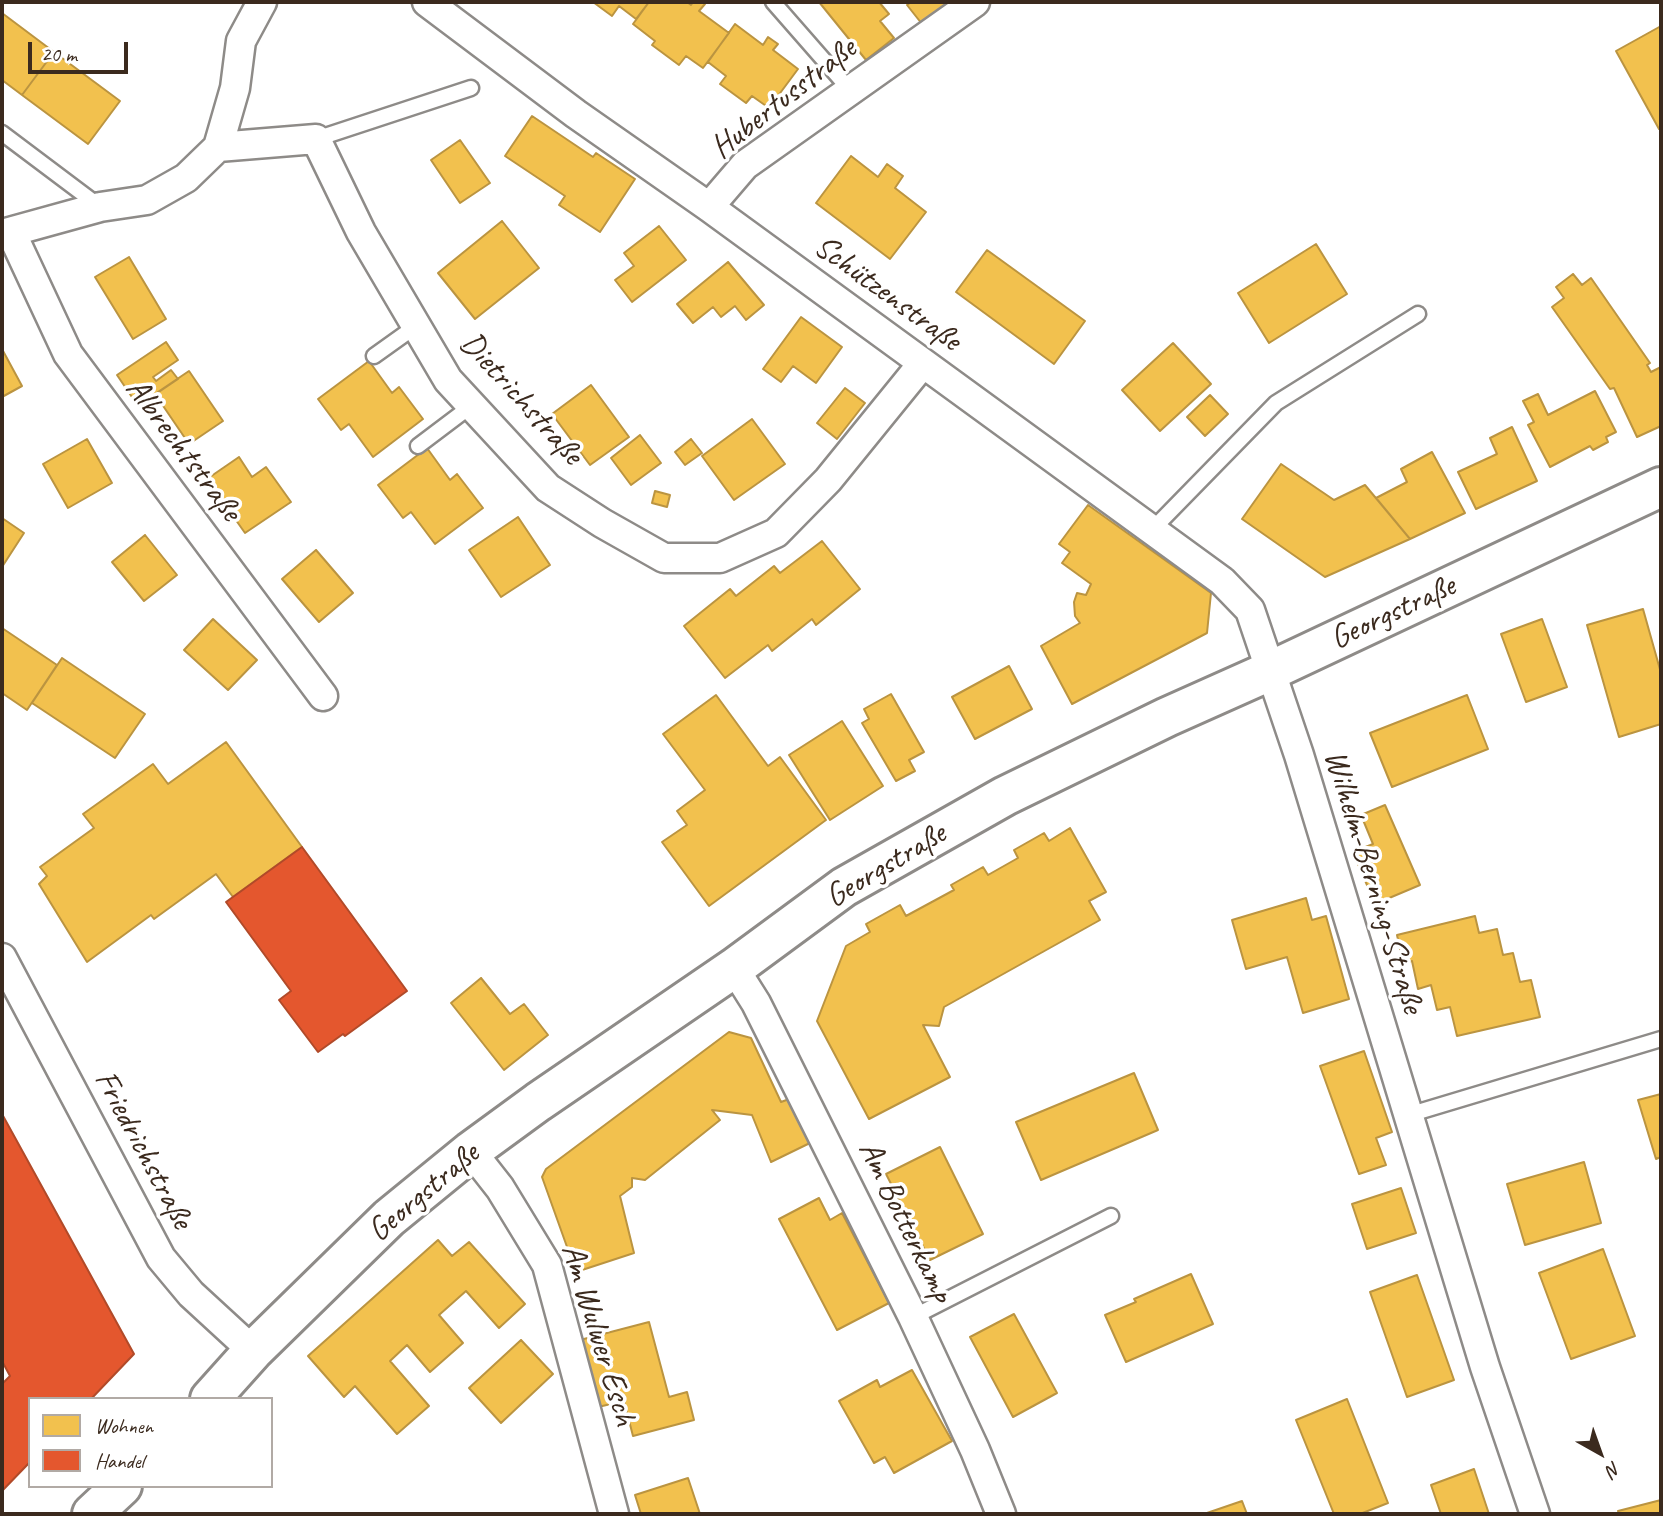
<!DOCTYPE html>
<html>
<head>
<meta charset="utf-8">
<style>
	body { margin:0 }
	#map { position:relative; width:1663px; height:1516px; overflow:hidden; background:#fff; font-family:Caveat,sans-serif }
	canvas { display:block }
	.frame { position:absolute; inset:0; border:4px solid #3b2a1e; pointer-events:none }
	.legend { position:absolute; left:28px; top:1397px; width:245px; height:91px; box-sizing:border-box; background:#fff; border:2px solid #b1aaa5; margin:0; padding:9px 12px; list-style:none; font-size:21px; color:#3b2a1e }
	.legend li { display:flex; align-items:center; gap:14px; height:35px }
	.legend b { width:35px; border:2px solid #b1aaa5 }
	.north { position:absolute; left:1565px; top:1418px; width:70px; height:70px; -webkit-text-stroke:5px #fff; paint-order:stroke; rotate:140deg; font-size:19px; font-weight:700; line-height:28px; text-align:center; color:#3b2a1e }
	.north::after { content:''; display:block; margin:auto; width:24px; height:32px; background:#3b2a1e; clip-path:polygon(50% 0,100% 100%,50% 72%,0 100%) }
	.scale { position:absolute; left:28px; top:42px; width:100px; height:32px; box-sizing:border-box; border:4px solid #3b2a1e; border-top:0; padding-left:9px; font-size:21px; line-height:24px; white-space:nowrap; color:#3b2a1e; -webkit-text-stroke:5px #fff; paint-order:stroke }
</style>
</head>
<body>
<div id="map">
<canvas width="1663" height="1516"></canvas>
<div class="frame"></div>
<ul class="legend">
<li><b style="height:19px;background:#f2c14e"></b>Wohnen</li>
<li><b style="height:19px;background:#e4572e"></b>Handel</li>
</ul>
<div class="north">N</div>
<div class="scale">20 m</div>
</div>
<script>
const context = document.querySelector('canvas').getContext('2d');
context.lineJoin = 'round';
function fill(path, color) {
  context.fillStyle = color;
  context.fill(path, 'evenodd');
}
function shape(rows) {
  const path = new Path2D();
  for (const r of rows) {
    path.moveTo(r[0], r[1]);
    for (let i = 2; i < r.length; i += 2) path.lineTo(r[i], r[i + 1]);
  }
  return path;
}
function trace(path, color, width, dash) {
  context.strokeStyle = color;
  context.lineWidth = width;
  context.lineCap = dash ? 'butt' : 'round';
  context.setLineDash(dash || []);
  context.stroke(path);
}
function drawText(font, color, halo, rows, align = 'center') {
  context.font = font + ' Caveat,sans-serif';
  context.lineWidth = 7;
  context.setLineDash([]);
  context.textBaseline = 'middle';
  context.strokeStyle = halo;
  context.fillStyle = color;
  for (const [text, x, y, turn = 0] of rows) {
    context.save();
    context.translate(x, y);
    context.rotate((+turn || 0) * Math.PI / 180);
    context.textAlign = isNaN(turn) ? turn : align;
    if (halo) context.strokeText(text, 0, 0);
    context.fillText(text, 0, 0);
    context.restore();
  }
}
const homes = shape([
	[593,2,649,2,636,19,619,6,612,16,593,2],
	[649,2,687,2,691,5,693,2,702,2,705,4,699,11,729,33,703,68,686,56,679,65,652,45,655,41,633,24,649,2],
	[819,2,879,2,889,14,880,21,894,38,866,60,819,2],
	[911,2,950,2,922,24,907,5,911,2],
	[2,13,54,52,22,95,2,80,2,13],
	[735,24,763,45,768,37,778,44,773,50,798,69,769,108,752,96,746,103,720,84,726,76,708,62,735,24],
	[1661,26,1661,128,1659,129,1616,51,1661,26],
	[54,52,120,101,88,144,22,95,54,52],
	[532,116,593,157,596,153,635,179,600,232,559,205,565,196,505,156,532,116],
	[460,140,490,183,460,203,431,160,460,140],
	[851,156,878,177,887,164,903,176,895,188,926,212,890,259,816,203,851,156],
	[502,221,539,268,475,319,438,273,502,221],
	[659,226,686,260,632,302,615,280,634,266,624,253,659,226],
	[1316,244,1347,294,1269,343,1238,293,1316,244],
	[987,250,1085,321,1054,364,956,292,987,250],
	[129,257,166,319,133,339,95,277,129,257],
	[728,262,764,305,746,320,735,306,721,317,713,307,693,323,677,304,728,262],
	[1573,274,1582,285,1591,278,1650,363,1647,365,1651,372,1661,367,1661,426,1637,437,1614,388,1610,389,1552,307,1564,298,1556,287,1573,274],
	[801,317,842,347,816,383,793,366,781,382,763,369,801,317],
	[166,342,178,360,153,377,156,381,171,370,178,379,138,406,117,375,166,342],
	[1173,343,1211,384,1160,431,1122,390,1173,343],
	[2,349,22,386,2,397,2,349],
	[369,361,392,393,399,387,423,419,373,457,349,424,341,430,318,399,369,361],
	[189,371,223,421,189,444,155,394,189,371],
	[591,385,629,437,590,465,552,414,591,385],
	[845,388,865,403,837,439,817,423,845,388],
	[1595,391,1616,432,1606,437,1608,442,1593,450,1590,446,1550,467,1528,425,1534,422,1523,401,1538,394,1548,415,1595,391],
	[1210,395,1228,414,1205,436,1187,417,1210,395],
	[752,419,785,464,734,500,702,456,752,419],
	[1512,427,1537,481,1476,509,1458,472,1497,454,1490,438,1512,427],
	[640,435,661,463,631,485,611,458,640,435],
	[87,439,112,483,68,508,43,464,87,439],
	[691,439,702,453,685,465,675,452,691,439],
	[427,448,450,480,457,474,483,508,435,544,411,512,403,518,378,485,427,448],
	[1432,452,1465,513,1410,539,1376,498,1407,482,1401,469,1432,452],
	[239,457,252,477,266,467,291,502,245,533,207,479,239,457],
	[1281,464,1334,500,1365,485,1410,539,1325,577,1242,519,1281,464],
	[655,491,670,495,667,507,652,503,655,491],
	[1088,505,1211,593,1207,633,1072,704,1041,646,1080,623,1075,616,1074,602,1077,593,1086,595,1091,584,1062,563,1070,552,1059,544,1088,505],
	[518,517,550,565,501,597,469,550,518,517],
	[2,518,24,533,2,567,2,518],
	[145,535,177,575,144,601,112,562,145,535],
	[822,541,860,589,816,625,812,619,772,651,768,645,725,678,684,626,730,589,736,596,774,566,780,573,822,541],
	[316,550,353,593,319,622,282,579,316,550],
	[1643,609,1661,673,1661,724,1619,737,1587,625,1643,609],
	[213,619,257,660,228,690,184,650,213,619],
	[1542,619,1567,687,1526,702,1501,634,1542,619],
	[2,628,57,665,27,710,2,693,2,628],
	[62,658,145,714,115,758,32,703,62,658],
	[1009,666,1032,709,975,739,952,697,1009,666],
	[891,694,924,752,909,760,915,771,896,781,862,723,869,719,864,709,891,694],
	[716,695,768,766,780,757,826,820,709,906,662,842,687,825,677,811,705,790,663,734,716,695],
	[1467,695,1488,749,1392,787,1370,733,1467,695],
	[842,721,883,786,830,820,789,755,842,721],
	[226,742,302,847,233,897,216,874,154,919,151,915,87,962,39,884,47,876,40,867,94,828,83,814,153,764,168,784,226,742],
	[1385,805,1420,885,1375,904,1353,852,1373,844,1361,815,1385,805],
	[1070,828,1106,892,1089,901,1100,920,944,1007,939,1026,923,1025,950,1077,869,1119,817,1021,846,946,870,932,866,924,900,905,906,916,954,890,951,885,983,867,988,875,1018,858,1014,850,1044,833,1049,841,1070,828],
	[1306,898,1312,920,1326,916,1349,999,1303,1013,1287,957,1246,969,1232,920,1306,898],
	[1475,916,1479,933,1497,929,1503,955,1513,953,1520,982,1531,980,1540,1017,1457,1036,1450,1007,1437,1010,1431,985,1418,989,1412,961,1403,963,1397,935,1475,916],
	[481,978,510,1014,524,1004,548,1035,504,1070,451,1003,481,978],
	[729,1032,751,1038,781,1102,792,1098,812,1142,771,1162,752,1115,712,1110,720,1120,645,1180,632,1178,632,1187,620,1196,634,1253,576,1272,542,1177,546,1169,729,1032],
	[1364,1051,1392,1132,1376,1138,1386,1165,1359,1174,1320,1066,1364,1051],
	[1134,1073,1158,1130,1041,1180,1016,1122,1134,1073],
	[1661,1094,1661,1157,1656,1159,1638,1100,1661,1094],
	[940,1147,983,1234,930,1260,886,1174,940,1147],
	[1584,1162,1601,1223,1525,1245,1507,1184,1584,1162],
	[1401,1188,1416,1233,1367,1249,1352,1204,1401,1188],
	[819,1198,830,1220,842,1213,889,1303,837,1330,779,1219,819,1198],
	[438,1240,452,1256,469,1242,525,1304,499,1328,466,1291,439,1315,463,1343,430,1372,407,1345,390,1361,429,1406,397,1434,355,1386,344,1397,308,1356,438,1240],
	[1603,1249,1635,1336,1571,1359,1539,1273,1603,1249],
	[1191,1274,1213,1324,1126,1362,1105,1315,1136,1302,1134,1299,1191,1274],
	[1417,1275,1454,1380,1407,1397,1370,1292,1417,1275],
	[1014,1314,1057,1393,1013,1417,970,1337,1014,1314],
	[649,1322,669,1397,687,1392,694,1420,633,1436,624,1401,598,1407,580,1340,649,1322],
	[521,1340,553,1374,501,1423,469,1388,521,1340],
	[912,1370,952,1441,894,1473,885,1457,874,1463,839,1401,877,1380,880,1387,912,1370],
	[1347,1399,1388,1503,1360,1514,1334,1514,1296,1420,1347,1399],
	[1474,1469,1489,1514,1441,1514,1431,1485,1474,1469],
	[688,1478,700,1514,641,1514,635,1495,688,1478],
	[1661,1500,1661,1514,1619,1514,1618,1511,1661,1500],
	[1242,1501,1247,1514,1204,1514,1242,1501]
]);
fill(homes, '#f2c14e');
trace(homes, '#bb9440', 2);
const shops = shape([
	[302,847,407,991,345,1036,343,1034,318,1052,279,1000,291,991,226,902,302,847],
	[2,1114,134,1354,91,1399,30,1399,30,1462,2,1491,2,1384,10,1376,2,1361,2,1114]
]);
fill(shops, '#e4572e');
trace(shops, '#b14a29', 2);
const lane = shape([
	[773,2,850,90],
	[2,133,99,206],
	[316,139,471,88],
	[374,356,416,326],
	[418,446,471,406],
	[1151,531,1276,403,1418,314],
	[1408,1115,1661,1039],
	[913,1317,1111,1216]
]);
const street = shape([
	[427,2,576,114,709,207,1222,581,1250,610,1299,755,1485,1367,1535,1514],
	[218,147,316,139,361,232,448,380,548,488,602,523,664,558,720,558,776,533,828,480,923,363],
	[709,207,745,165,975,2],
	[11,232,68,354,323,696],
	[2,234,100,207,147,200,186,178,218,147,235,88,241,41,262,2],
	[2,958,161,1258,191,1294,253,1351],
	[734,968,756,1003,913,1317,975,1450,1001,1514],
	[471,1151,500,1188,547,1265,614,1514]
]);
const secondary = shape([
	[210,1399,253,1351,389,1218,471,1151,538,1102,734,968,844,887,1005,796,1167,717,1270,671,1661,487],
	[92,1514,122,1486]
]);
trace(lane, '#8e8b88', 19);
trace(street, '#8e8b88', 33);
trace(secondary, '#8e8b88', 44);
trace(lane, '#fff', 14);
trace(street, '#fff', 28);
trace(secondary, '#fff', 38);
drawText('33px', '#3b2a1e', '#fff', [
	["Hubertusstraße",784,99,-38],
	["Schützenstraße",887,294,36],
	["Dietrichstraße",521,399,48],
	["Albrechtstraße",183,450,53],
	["Georgstraße",1393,613,-25],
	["Georgstraße",886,866,-31],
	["Wilhelm-Berning-Straße",1373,882,73],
	["Friedrichstraße",143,1150,62],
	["Georgstraße",424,1193,-40],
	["Am Botterkamp",905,1222,64],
	["Am Wulwer Esch",598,1335,73]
]);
</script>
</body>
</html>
